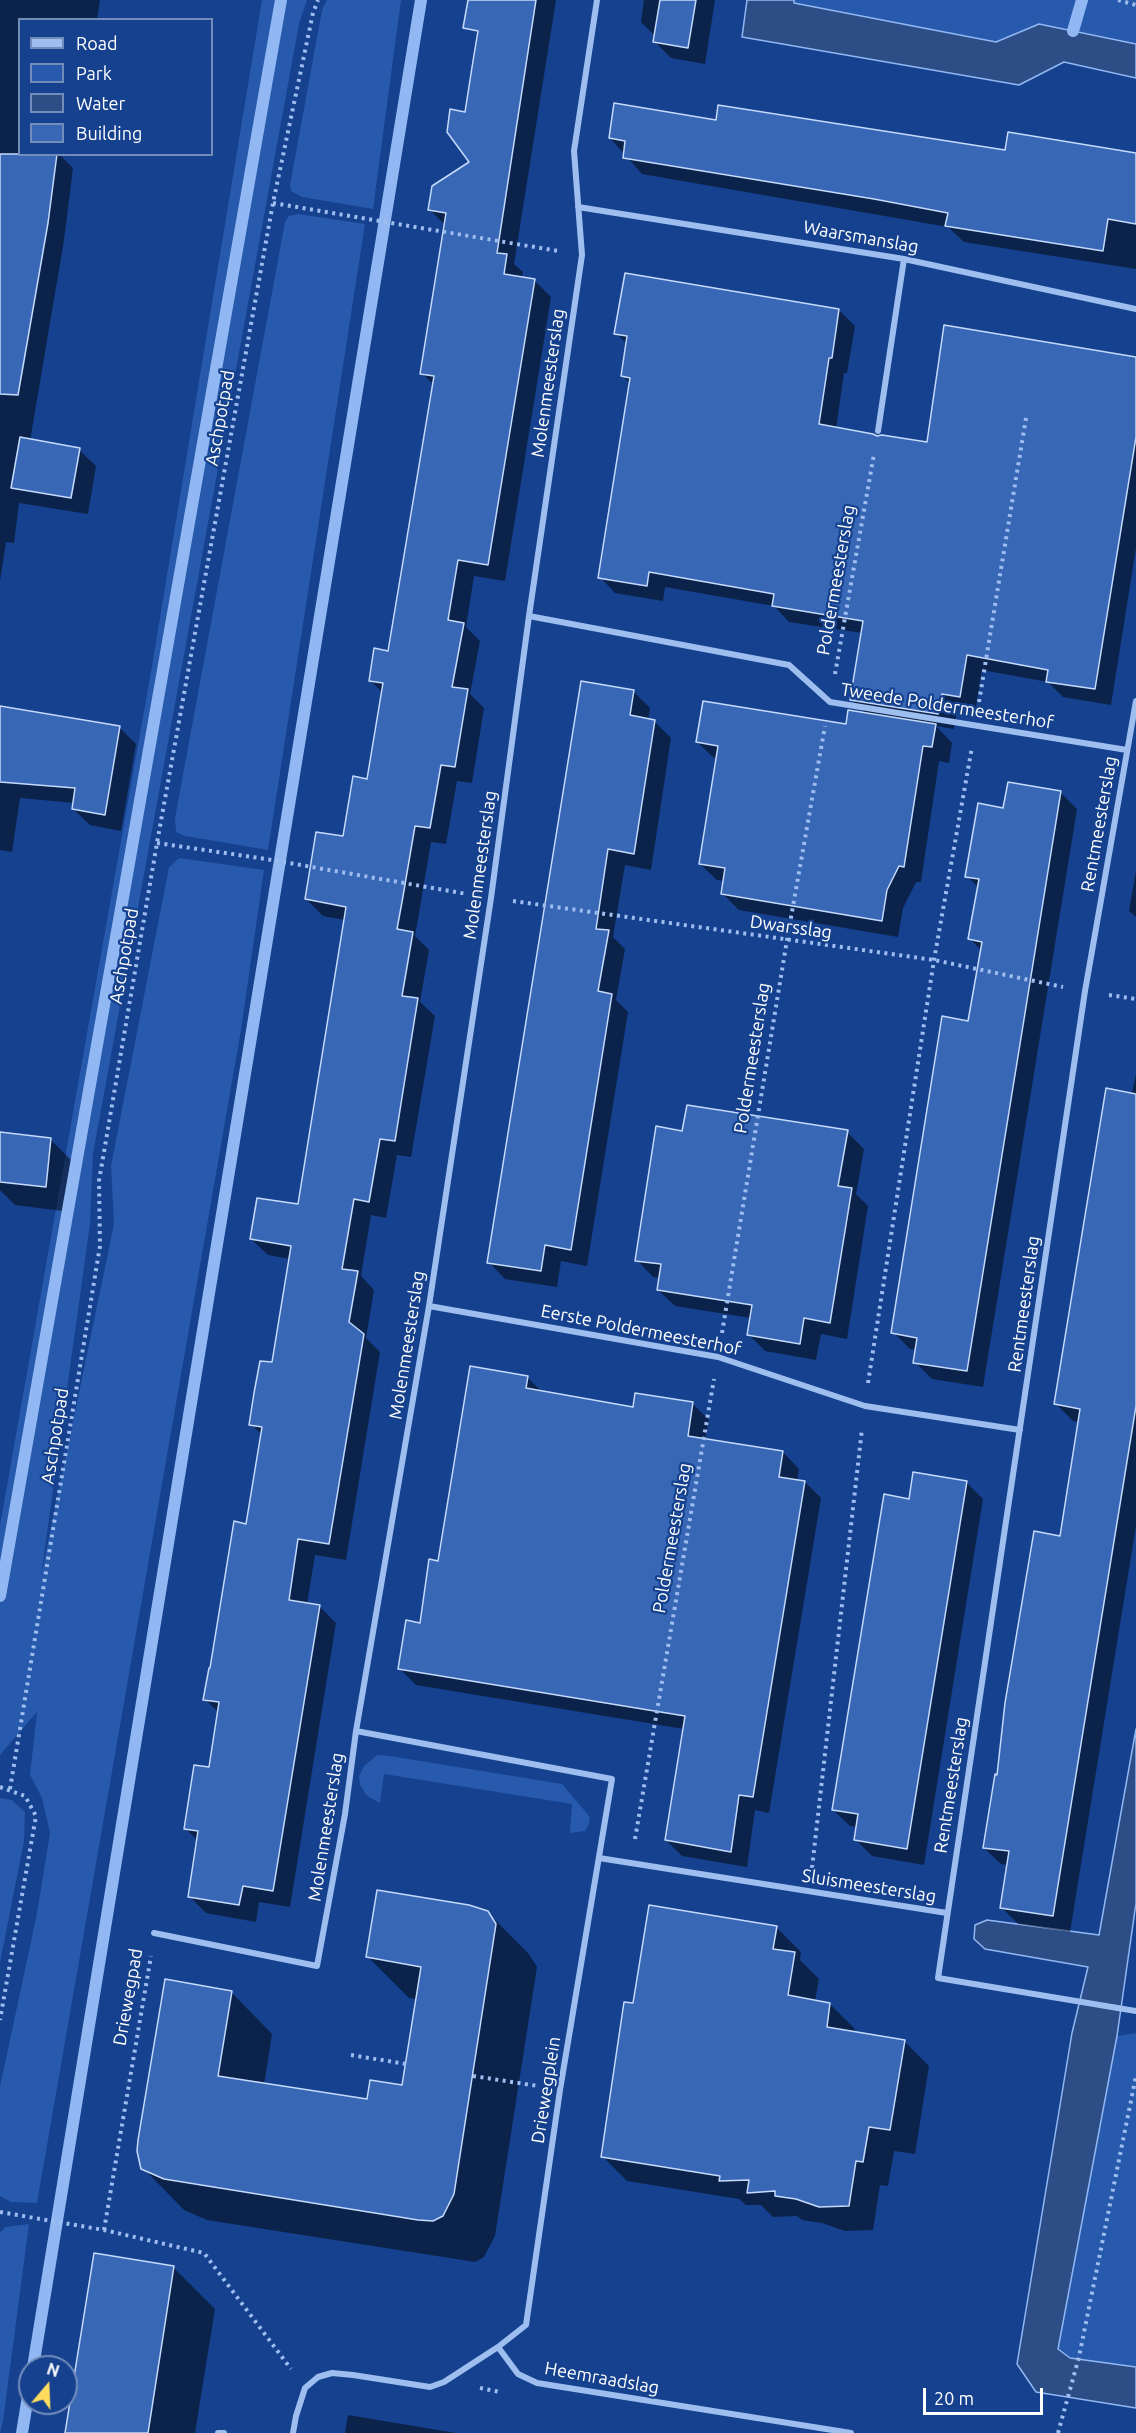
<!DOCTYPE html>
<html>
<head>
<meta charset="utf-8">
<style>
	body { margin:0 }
	#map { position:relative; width:1136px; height:2433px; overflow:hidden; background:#15418e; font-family:Ubuntu,sans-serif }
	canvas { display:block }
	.legend { position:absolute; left:18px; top:18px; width:195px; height:138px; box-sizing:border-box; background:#15418e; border:2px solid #738dbb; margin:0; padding:8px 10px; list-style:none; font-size:18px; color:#fff }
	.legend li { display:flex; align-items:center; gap:12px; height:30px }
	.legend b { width:30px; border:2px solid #738dbb }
	.north { position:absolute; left:18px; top:2355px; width:60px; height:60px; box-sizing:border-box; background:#15418e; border:2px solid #738dbb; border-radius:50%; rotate:19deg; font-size:16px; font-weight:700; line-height:24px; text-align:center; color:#fff }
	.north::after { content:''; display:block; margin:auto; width:21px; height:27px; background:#ffdc5e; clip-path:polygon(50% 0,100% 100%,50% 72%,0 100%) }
	.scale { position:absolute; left:923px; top:2388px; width:120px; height:27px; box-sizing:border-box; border:3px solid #fff; border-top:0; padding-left:8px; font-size:18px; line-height:21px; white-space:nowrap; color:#fff; -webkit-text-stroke:4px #15418e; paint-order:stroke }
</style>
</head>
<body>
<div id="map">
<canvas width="1136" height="2433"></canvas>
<ul class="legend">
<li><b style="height:8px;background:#9fbef0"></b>Road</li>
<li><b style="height:16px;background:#2759ad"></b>Park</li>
<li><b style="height:16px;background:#2d4d86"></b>Water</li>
<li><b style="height:16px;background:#3867b5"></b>Building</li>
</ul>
<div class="north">N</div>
<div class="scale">20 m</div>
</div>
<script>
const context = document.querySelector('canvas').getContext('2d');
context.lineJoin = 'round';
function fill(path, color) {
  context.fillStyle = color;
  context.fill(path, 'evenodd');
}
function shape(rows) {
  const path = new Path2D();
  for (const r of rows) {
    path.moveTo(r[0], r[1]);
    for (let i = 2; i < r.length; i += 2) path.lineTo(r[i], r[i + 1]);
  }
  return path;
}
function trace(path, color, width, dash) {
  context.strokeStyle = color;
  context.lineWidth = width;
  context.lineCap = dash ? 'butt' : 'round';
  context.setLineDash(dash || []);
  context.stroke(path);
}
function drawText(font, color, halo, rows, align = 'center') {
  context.font = font + ' Ubuntu,sans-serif';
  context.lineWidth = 4.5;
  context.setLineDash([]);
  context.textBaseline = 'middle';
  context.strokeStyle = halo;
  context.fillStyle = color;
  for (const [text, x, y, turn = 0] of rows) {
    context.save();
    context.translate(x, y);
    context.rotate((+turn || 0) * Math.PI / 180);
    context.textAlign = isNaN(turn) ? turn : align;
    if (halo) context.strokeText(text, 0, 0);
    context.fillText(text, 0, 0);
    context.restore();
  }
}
fill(shape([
	[262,0,307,0,299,24,93,1154,90,1224,41,1576,114,1224,111,1166,169,867,179,858,264,870,241,1030,37,2203,11,2202,0,2196,0,2087,37,1913,50,1833,42,1798,30,1775,37,1712,0,1755,0,1525,152,666],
	[327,0,401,0,373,209,302,197,291,191,290,185,322,10],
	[794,0,1136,0,1136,44,1039,24,996,43,794,3],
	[298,214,365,224,268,850,185,836,176,832,175,818,285,222,289,216],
	[377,1755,390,1756,562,1784,590,1817,589,1824,585,1831,570,1833,572,1804,384,1774,380,1803,367,1796,360,1785,359,1776,364,1766],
	[0,1798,12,1800,25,1812,24,1841,0,1963],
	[1136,2033,1136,2367,1069,2358,1058,2349,1117,2036],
	[29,2224,3,2421,0,2433,0,2233,5,2227]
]), '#2759ad');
const water = shape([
	[747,0,794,0,794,3,996,42,1039,24,1136,44,1136,78,1064,62,1019,85,742,37,747,0],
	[1136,1729,1136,1903,1117,2036,1058,2349,1070,2358,1136,2367,1136,2408,1036,2392,1017,2364,1072,2033,1088,1967,985,1949,974,1939,975,1925,987,1920,1099,1935,1136,1729]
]);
fill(water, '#2d4d86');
trace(water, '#91b8f3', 1.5);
fill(shape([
	[0,0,100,0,97,20,20,20,20,154,59,154,73,168,64,240,30,441,79,450,96,466,88,514,19,503,14,543,6,542,0,581],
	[485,0,556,0,514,264,523,272,522,278,534,280,551,297,505,581,474,576,466,627,480,641,470,694,484,708,472,783,457,781,446,844,431,842,418,919,415,936,429,950,420,1002,435,1016,411,1157,397,1155,386,1218,371,1215,361,1276,374,1290,366,1338,380,1352,346,1560,315,1555,307,1604,319,1606,336,1623,290,1907,259,1902,256,1922,206,1913,189,1896,198,1841,186,1829,210,1769,219,1713,205,1699,247,1525,262,1435,251,1424,274,1364,290,1259,268,1255,251,1239,299,1206,345,920,323,916,306,899,344,838,368,780,383,693,370,680,389,652,434,385,422,373,445,225,429,209,471,162,466,113],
	[644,0,715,0,705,64,671,58,654,41,655,36,641,22],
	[717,121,1006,151,1136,154,1136,269,964,242,948,227,642,174,610,138],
	[839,310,855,326,847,373,844,373,836,429,876,438,928,444,1136,358,1136,548,1111,705,1063,697,1048,682,982,670,975,712,957,709,954,729,936,726,952,743,949,763,939,761,921,882,916,882,903,908,898,937,739,910,722,893,724,881,717,880,700,864,718,759,714,758,697,742,847,726,867,715,851,699,862,633,789,622,774,606,665,587,663,601,615,593,600,577,630,384,623,376,627,344,616,333],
	[633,691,650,708,648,720,654,721,671,738,651,870,625,865,613,937,625,949,616,1000,628,1012,587,1266,561,1261,557,1287,505,1279,489,1262],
	[0,708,119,727,136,744,121,831,90,825,73,809,74,803,20,798,12,852,0,850],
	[1060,792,1077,809,983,1387,932,1379,915,1362,917,1350,910,1349,893,1332,969,1023,982,951,970,939,979,888,967,876,1004,810],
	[1136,871,1136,917,1129,911],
	[1136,1075,1136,1526,1070,1932,1018,1924,1001,1907,1008,1865,1001,1864,984,1848,998,1777,1061,1538,1080,1422,1073,1421,1056,1404],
	[847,1132,864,1149,856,1194,868,1206,847,1339,821,1334,816,1360,765,1351,749,1335,751,1318,675,1306,658,1290,661,1278,653,1277,637,1260,684,1133],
	[0,1133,50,1139,75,1164,70,1212,15,1205,0,1190],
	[527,1377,542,1392,634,1408,693,1404,709,1420,705,1440,783,1452,799,1469,797,1481,805,1482,821,1498,769,1813,755,1810,747,1867,682,1856,666,1840,684,1729,416,1685,400,1669,421,1624,440,1562],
	[966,1482,983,1499,924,1865,872,1856,855,1839,858,1827,850,1826,833,1810,910,1500],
	[487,1912,529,1954,537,1967,495,2236,484,2257,475,2262,207,2220,184,2210,143,2168,231,1992,272,2034,264,2085,368,2101,404,2087,418,1999,409,1998,367,1956],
	[776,1927,801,1952,800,1960,819,1979,815,2001,830,2004,855,2029,854,2033,904,2041,929,2066,915,2154,894,2151,888,2186,880,2185,873,2230,845,2231,822,2223,802,2220,797,2216,773,2217,761,2205,746,2205,739,2199,627,2181,602,2156,635,2005],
	[174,2268,215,2309,195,2433,67,2433],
	[348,2415,456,2433,345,2433]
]), '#0007');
trace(shape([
	[1073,31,1082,0],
	[0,1596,281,0],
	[33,2367,421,0],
	[22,2433,30,2384]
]), '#91b8f3', 12);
const building = shape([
	[468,0,536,0,497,253,507,254,504,274,535,279,488,565,458,560,448,620,464,623,452,687,468,689,455,767,441,765,430,828,415,826,402,902,397,929,413,932,402,996,418,998,395,1141,380,1139,369,1202,354,1199,342,1269,358,1271,349,1322,364,1334,329,1544,298,1539,289,1600,320,1605,273,1891,243,1886,239,1905,188,1897,198,1831,184,1829,194,1765,209,1767,219,1702,203,1700,209,1668,210,1668,234,1521,246,1524,262,1427,249,1425,254,1393,260,1361,272,1362,291,1246,250,1239,257,1198,298,1204,346,907,305,899,316,832,343,836,353,776,367,779,383,683,369,681,374,648,388,651,434,376,420,374,446,213,428,210,432,186,469,162,447,132,450,109,465,112,473,61,478,31,463,28,468,0],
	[660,0,696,0,688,48,653,42,660,0],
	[614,103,716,120,718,105,1005,150,1008,132,1136,153,1136,224,1108,219,1103,251,945,226,948,213,874,199,623,158,625,141,609,138,614,103],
	[0,154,57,154,48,223,18,395,0,394,0,154],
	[625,273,839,309,832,358,829,358,819,424,873,434,877,436,882,435,927,442,944,325,1136,357,1136,437,1095,689,1046,682,1048,670,967,655,960,697,942,694,938,714,850,700,863,621,772,606,774,594,649,572,647,586,598,578,630,378,621,376,627,336,614,334,625,273],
	[20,437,80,448,71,498,11,488,20,437],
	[581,681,634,690,630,715,655,720,634,854,608,849,596,929,609,930,598,991,612,994,571,1250,545,1245,541,1271,487,1263,581,681],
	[703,701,846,724,848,710,936,724,932,747,923,746,904,867,899,866,887,890,882,921,721,894,725,868,699,864,718,746,696,742,703,701],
	[0,706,120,726,105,815,72,809,75,788,0,782,0,706],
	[1008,782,1061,791,967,1371,913,1363,917,1338,891,1333,942,1016,968,1021,982,942,968,939,979,879,965,877,978,803,1003,808,1008,782],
	[1106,1088,1136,1094,1136,1406,1053,1916,1000,1908,1009,1851,983,1848,995,1774,997,1775,1005,1703,1034,1531,1060,1536,1080,1409,1054,1404,1106,1088],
	[687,1105,848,1130,838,1186,852,1188,830,1323,804,1318,800,1344,747,1335,752,1305,657,1290,661,1264,635,1261,656,1126,682,1131,687,1105],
	[0,1132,51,1138,46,1187,0,1182,0,1132],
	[470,1366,528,1376,526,1388,633,1407,635,1393,693,1402,688,1436,783,1451,779,1477,805,1481,753,1797,739,1795,731,1852,665,1840,685,1716,398,1669,406,1620,420,1623,429,1559,438,1561,470,1366],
	[913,1472,967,1481,907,1849,854,1840,858,1814,832,1810,884,1494,909,1499,913,1472],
	[377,1890,469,1905,488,1911,496,1924,454,2194,443,2216,433,2221,418,2220,164,2179,141,2169,137,2151,138,2140,165,1979,232,1991,218,2076,367,2099,370,2080,402,2085,421,1967,366,1957,377,1890],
	[649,1905,777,1926,773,1949,795,1952,788,1995,830,2003,827,2027,905,2040,890,2130,869,2127,863,2162,856,2161,849,2206,819,2207,796,2199,775,2196,775,2191,747,2193,749,2180,719,2181,720,2176,601,2157,624,2002,633,2003,649,1905],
	[94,2253,174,2266,148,2433,65,2433,94,2253]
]);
fill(building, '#3867b5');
trace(building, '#c6dafc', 1.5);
trace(shape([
	[1118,0,1136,5],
	[273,203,558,251],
	[835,674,874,454],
	[979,702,1026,418],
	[157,843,266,859,467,894],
	[513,901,934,960,1063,987],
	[1109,995,1136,999],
	[722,1333,787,940,825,726],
	[868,1383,934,960,972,747],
	[0,1787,25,1796,36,1816,0,2020],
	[10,1789,100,1246,99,1181,157,843,273,203,313,13,318,0],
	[635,1839,714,1379],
	[812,1868,862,1429],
	[351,2055,406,2064],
	[473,2076,538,2086],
	[0,2212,104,2230,204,2253,291,2369],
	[104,2230,151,1956],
	[480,2388,500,2392],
	[1058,2433,1079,2357,1136,2076]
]), '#9fbef0', 4, [3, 4.5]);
trace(shape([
	[578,207,904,259,1136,309],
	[878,431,904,259],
	[529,616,789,665,830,702,1127,750],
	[1136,701,1085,991,938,1978,1136,2011],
	[429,1306,718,1357,865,1406,1020,1430],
	[599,1858,947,1913],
	[154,1933,317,1966,345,1814,356,1731,429,1306,491,898,529,616,582,255,574,151,597,0],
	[498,2347,518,2374,537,2383,851,2433],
	[218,2433,224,2433],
	[293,2433,296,2416,305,2388,318,2377,332,2373,353,2375,430,2387,444,2382,498,2347,526,2325,560,2090,612,1779,356,1731]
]), '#9fbef0', 6);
drawText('18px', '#fff', '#15418e', [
	["Waarsmanslag",861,237,10],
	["Molenmeesterslag",548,383,-82],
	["Aschpotpad",220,418,-80],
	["Poldermeesterslag",836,580,-80],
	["Tweede Poldermeesterhof",947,706,9],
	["Rentmeesterslag",1099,824,-80],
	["Molenmeesterslag",480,865,-82],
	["Dwarsslag",791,927,8],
	["Aschpotpad",124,956,-80],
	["Poldermeesterslag",752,1058,-81],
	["Rentmeesterslag",1024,1304,-82],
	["Eerste Poldermeesterhof",641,1330,11],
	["Molenmeesterslag",407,1345,-81],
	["Aschpotpad",55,1436,-81],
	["Poldermeesterslag",672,1538,-80],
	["Rentmeesterslag",951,1785,-81],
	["Molenmeesterslag",326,1827,-81],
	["Sluismeesterslag",869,1886,9],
	["Driewegpad",128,1997,-80],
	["Driewegplein",546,2090,-81],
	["Heemraadslag",602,2378,10]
]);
</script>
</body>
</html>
